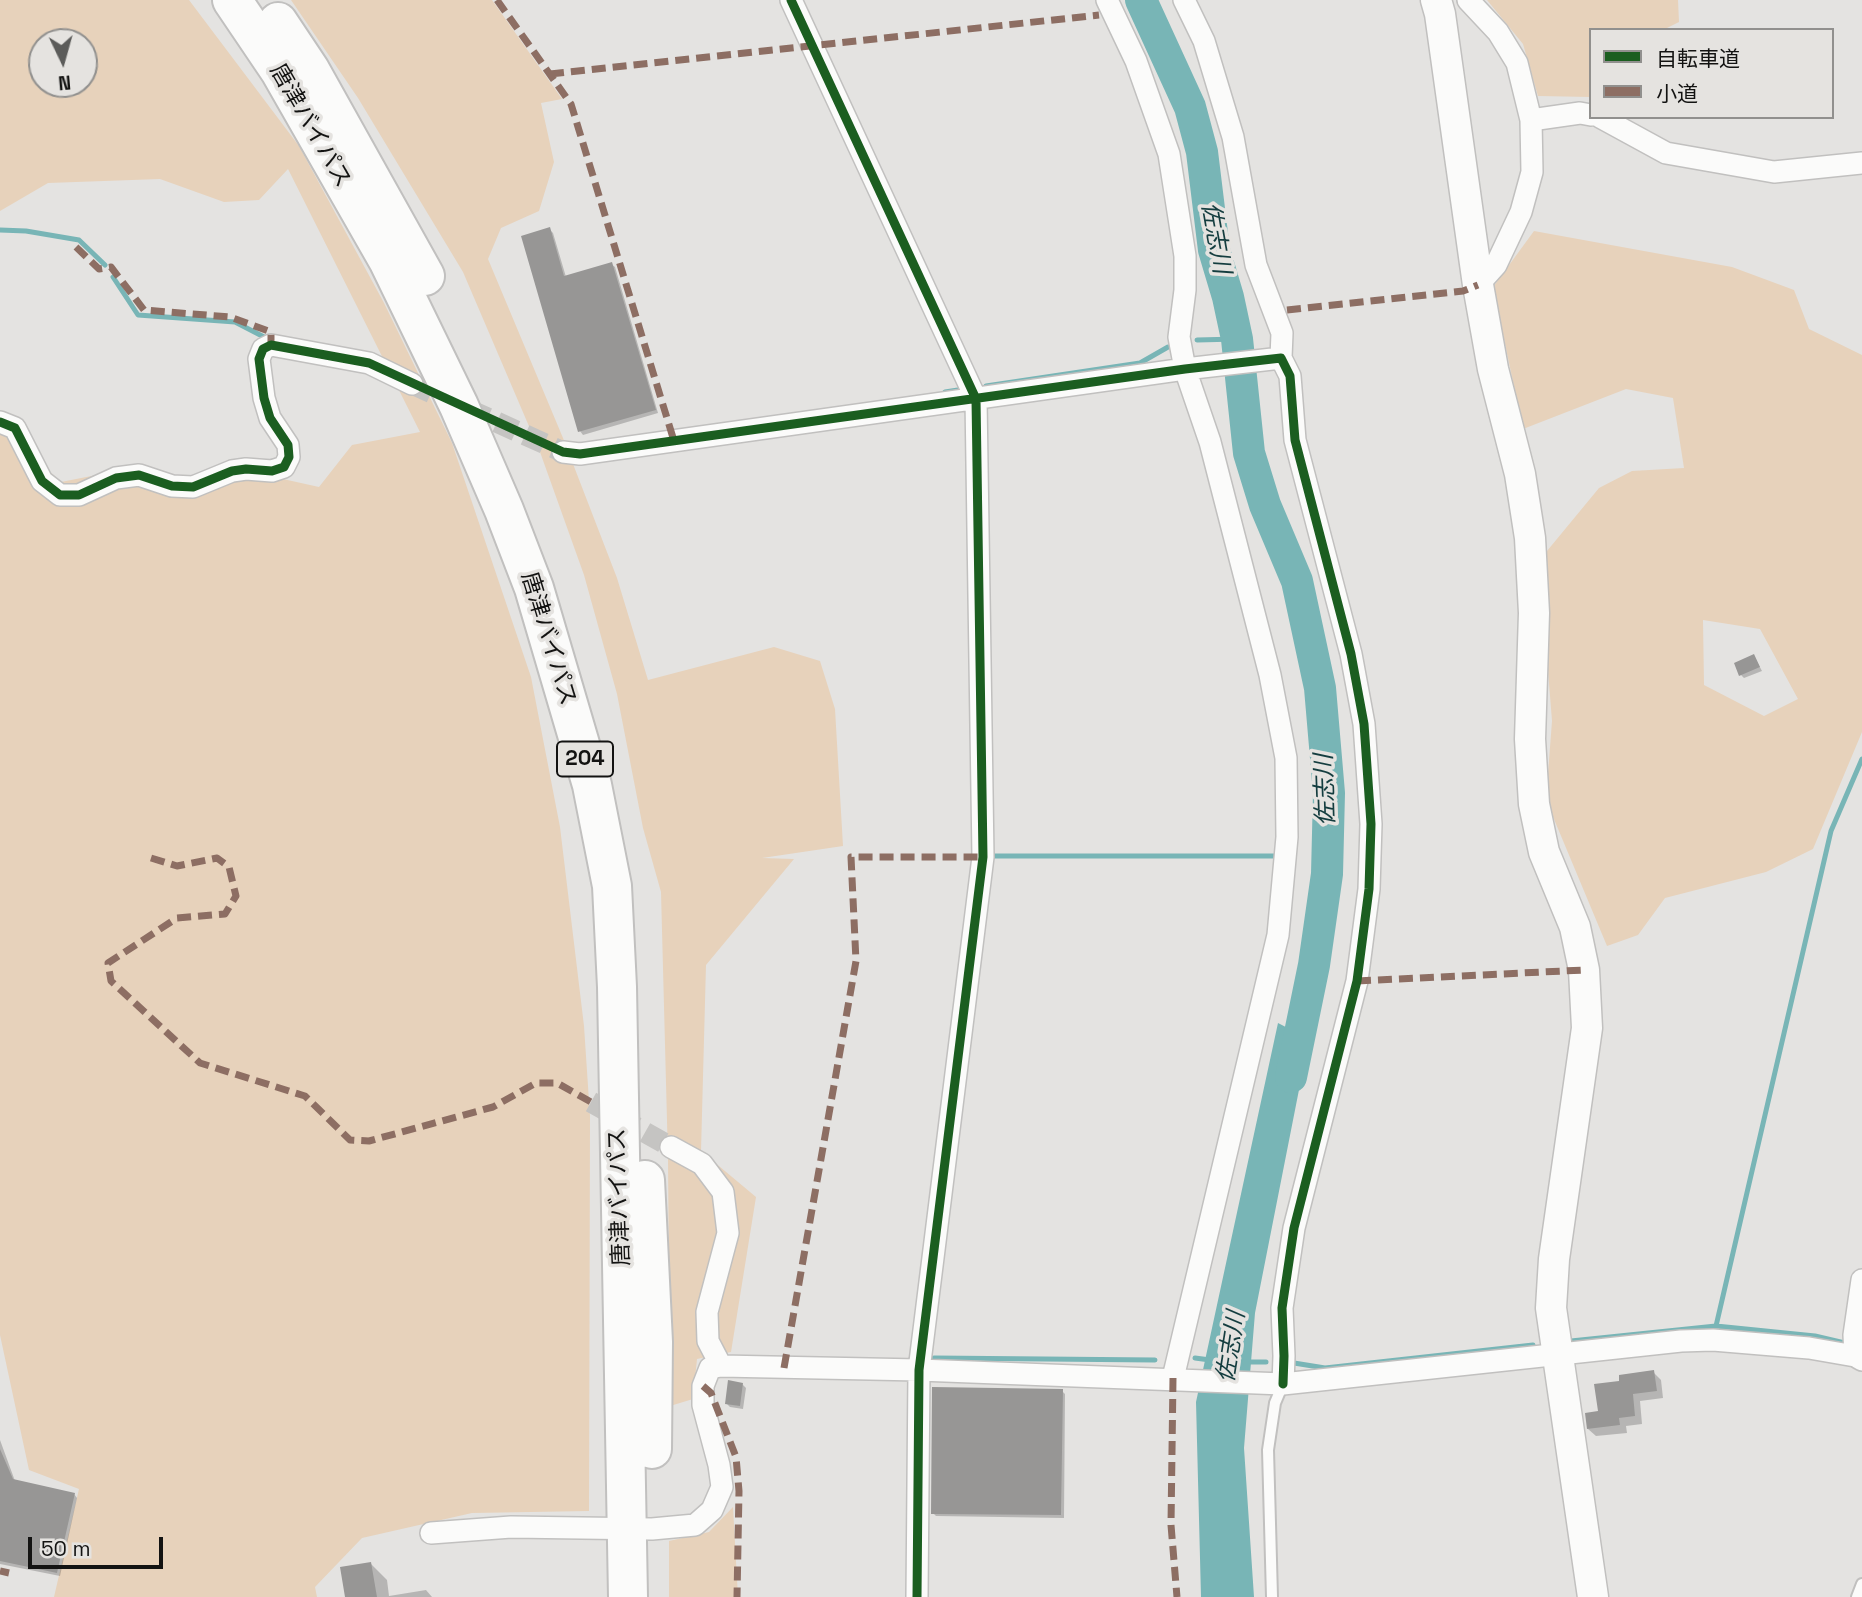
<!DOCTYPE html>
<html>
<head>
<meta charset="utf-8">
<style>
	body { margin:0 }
	#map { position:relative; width:1862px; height:1597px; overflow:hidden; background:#e4e3e1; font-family:"Space Grotesk","Noto Sans JP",sans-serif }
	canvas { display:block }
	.legend { position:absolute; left:1589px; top:28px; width:245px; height:91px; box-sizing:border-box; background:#e5e3e0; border:2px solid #91908e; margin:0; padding:9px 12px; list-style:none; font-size:21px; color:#131312 }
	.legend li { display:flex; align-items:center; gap:14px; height:35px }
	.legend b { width:35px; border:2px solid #91908e }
	.north { position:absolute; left:28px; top:28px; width:70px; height:70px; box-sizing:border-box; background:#e5e3e0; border:2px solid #91908e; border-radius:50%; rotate:175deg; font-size:19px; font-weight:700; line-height:28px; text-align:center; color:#131312 }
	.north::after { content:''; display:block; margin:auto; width:24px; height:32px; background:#5c5c5a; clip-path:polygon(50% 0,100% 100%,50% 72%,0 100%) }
	.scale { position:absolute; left:28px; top:1537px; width:135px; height:32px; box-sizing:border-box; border:4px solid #131312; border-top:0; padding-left:9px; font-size:21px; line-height:24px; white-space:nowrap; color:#131312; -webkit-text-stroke:5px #e5e3e0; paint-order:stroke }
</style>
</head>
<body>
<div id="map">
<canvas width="1862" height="1597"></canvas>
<ul class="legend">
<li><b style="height:9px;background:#1b5e20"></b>自転車道</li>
<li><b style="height:9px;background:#8d6e63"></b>小道</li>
</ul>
<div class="north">N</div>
<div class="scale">50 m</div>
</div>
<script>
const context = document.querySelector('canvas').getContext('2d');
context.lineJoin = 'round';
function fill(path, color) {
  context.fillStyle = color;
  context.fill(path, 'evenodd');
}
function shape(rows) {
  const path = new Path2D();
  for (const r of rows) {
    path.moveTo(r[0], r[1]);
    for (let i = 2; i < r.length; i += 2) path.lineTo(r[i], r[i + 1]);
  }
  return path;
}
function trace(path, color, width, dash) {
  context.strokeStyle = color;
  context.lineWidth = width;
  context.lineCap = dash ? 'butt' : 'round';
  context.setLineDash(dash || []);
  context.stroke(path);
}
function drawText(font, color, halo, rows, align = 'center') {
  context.font = font + ' "Space Grotesk","Noto Sans JP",sans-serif';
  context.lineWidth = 7;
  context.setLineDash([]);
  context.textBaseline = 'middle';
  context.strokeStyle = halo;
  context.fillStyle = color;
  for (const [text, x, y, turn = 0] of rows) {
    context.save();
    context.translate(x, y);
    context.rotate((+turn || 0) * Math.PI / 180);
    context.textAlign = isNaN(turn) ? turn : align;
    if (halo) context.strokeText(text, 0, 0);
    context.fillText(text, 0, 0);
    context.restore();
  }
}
fill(shape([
	[0,0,189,0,299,146,384,303,452,443,531,677,560,827,584,1026,590,1116,589,1511,472,1513,362,1538,315,1587,317,1597,54,1597,79,1489,29,1470,0,1335,0,434,15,439,61,482,137,467,194,484,238,469,319,487,352,445,420,432,288,169,259,200,224,202,160,179,48,183,0,211],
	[42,42,84,42,84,84,42,84],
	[291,0,492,0,562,99,541,103,554,162,539,211,501,228,488,259,563,438,617,578,648,680,774,647,820,661,835,709,843,846,762,858,794,859,706,965,701,1151,756,1197,731,1352,697,1359,693,1399,670,1406,668,1159,661,892,643,828,617,694,584,575,540,452,463,272,358,98],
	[1487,0,1678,0,1679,22,1663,30,1591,30,1591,97,1538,96,1523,44],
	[1534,231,1732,267,1794,290,1809,329,1862,355,1862,732,1813,849,1766,872,1665,898,1638,935,1607,946,1546,800,1552,721,1542,595,1547,551,1599,488,1632,471,1684,468,1673,398,1626,389,1523,429,1493,287],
	[1703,620,1760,629,1798,699,1764,716,1704,685],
	[733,1507,738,1597,669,1597,669,1541,709,1532]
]), '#e7d2bb');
fill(shape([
	[1278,1023,1309,1039,1255,1313,1244,1448,1254,1597,1201,1597,1196,1402]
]), '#78b5b6');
fill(shape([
	[549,229,553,233,566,277,611,264,615,267,658,413,583,435,580,431,523,237],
	[1754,656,1762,671,1744,678,1741,675],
	[1653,1372,1661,1380,1663,1398,1640,1401,1642,1424,1626,1426,1627,1433,1596,1436,1588,1429,1621,1382],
	[742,1384,746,1388,743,1409,730,1407,727,1404],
	[1062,1391,1065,1394,1064,1518,936,1516,933,1513],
	[0,1440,15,1481,74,1494,77,1498,60,1576,0,1564],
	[371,1564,387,1580,389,1596,426,1590,432,1597,347,1597]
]), '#0003');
trace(shape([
	[0,230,26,231,79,240,105,265],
	[113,277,138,315,235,322,266,338],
	[1197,340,1237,339],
	[986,386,1140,363,1168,347],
	[945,392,958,390],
	[994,856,1274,856],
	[1716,1326,1831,831,1862,759],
	[1571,1341,1716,1326,1815,1336,1849,1344],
	[934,1358,1155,1360],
	[1195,1358,1210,1360],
	[1245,1362,1266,1362],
	[1294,1363,1325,1368,1533,1345]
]), '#78b5b6', 5);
trace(shape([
	[1141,0,1190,107,1202,152,1214,250,1228,297,1237,339,1249,453,1265,505,1297,581,1320,688,1329,793,1327,874,1314,965,1291,1077]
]), '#78b5b6', 32);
fill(shape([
	[550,227,564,276,612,262,656,410,578,432,521,236],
	[1754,654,1760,667,1739,676,1734,663],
	[1654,1370,1657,1391,1633,1394,1635,1416,1619,1418,1620,1425,1587,1429,1585,1413,1598,1411,1594,1384,1619,1381,1619,1375],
	[728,1380,743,1383,740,1406,725,1404],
	[932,1387,1063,1389,1061,1515,931,1514],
	[0,1449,13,1479,75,1493,57,1573,0,1561],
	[371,1562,377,1597,345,1597,340,1567]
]), '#979695');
trace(shape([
	[412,384,563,452],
	[591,1102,671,1147]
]), '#c5c4c2', 21, [21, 10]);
const lane = shape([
	[1272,1597,1268,1450,1275,1403,1283,1384],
	[1857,1597,1862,1584]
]);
const street = shape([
	[791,0,976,399,983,857,919,1370,917,1597],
	[1107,0,1136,61,1169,154,1185,256,1185,290,1179,337,1185,369,1210,442,1270,675,1286,758,1287,837,1278,935,1173,1378],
	[1184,0,1204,41,1233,137,1256,265,1282,333,1281,358],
	[1468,0,1498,32,1517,63,1531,120,1532,172,1521,212,1496,265,1478,285],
	[1600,117,1666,153,1774,172,1862,163],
	[1531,120,1580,113,1591,115],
	[0,422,15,428,42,481,60,495,79,495,116,478,139,475,172,486,193,487,232,471,246,469,272,471,284,467,289,457,288,445,270,418,264,398,259,359,263,349,271,345,369,363,412,384],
	[563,452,580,454,1185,369,1281,358,1290,376,1295,440,1351,654,1364,724,1371,824,1369,889,1357,981,1294,1228,1282,1308,1284,1356,1283,1384],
	[671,1147,702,1164,723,1192,728,1233,707,1312,708,1341,721,1366],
	[1855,1356,1854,1335,1862,1280],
	[431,1533,511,1527,652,1529,695,1525,712,1510,722,1487,719,1465,703,1405,703,1386,710,1368,721,1366,919,1370,1283,1384,1681,1341,1713,1340,1809,1348,1855,1356,1862,1360]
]);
const secondary = shape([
	[1436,0,1440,14,1478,285,1493,369,1520,474,1530,538,1534,613,1530,739,1534,804,1544,852,1575,927,1584,970,1587,1028,1554,1259,1551,1308,1593,1597]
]);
const highway = shape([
	[232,0,280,71,388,260,459,406,504,510,534,588,592,785,612,886,617,987,628,1597],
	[278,22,310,70,425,276],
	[645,1180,653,1342,652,1449]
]);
trace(lane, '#c1c0bf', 14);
trace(street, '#c1c0bf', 24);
trace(secondary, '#c1c0bf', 33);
trace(highway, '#c1c0bf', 42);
trace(lane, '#fbfbfa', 10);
trace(street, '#fbfbfa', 21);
trace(secondary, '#fbfbfa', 30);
trace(highway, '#fbfbfa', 38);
trace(shape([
	[497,0,571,104,674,441],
	[550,74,1099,15],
	[76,247,99,269,111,267,144,310,230,317,271,332,271,345],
	[1287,310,1463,291,1478,285],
	[151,858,177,866,217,858,229,867,236,896,225,914,177,918,108,963,111,981,200,1063,305,1096,350,1140,369,1141,493,1107,536,1083,557,1083,591,1102],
	[1357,981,1584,970],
	[784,1368,856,961,851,857,983,857],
	[1173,1378,1171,1525,1177,1597],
	[703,1386,711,1393,736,1457,739,1491,737,1597],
	[0,1571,9,1573]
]), '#8d6e63', 7, [14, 7]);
trace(shape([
	[791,0,976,399,983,857,919,1370,917,1597],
	[0,422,15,428,42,481,60,495,79,495,116,478,139,475,172,486,193,487,232,471,246,469,272,471,284,467,289,457,288,445,270,418,264,398,259,359,263,349,271,345,369,363,563,452,580,454,1185,369,1281,358,1290,376,1295,440,1351,654,1364,724,1371,824,1369,889,1357,981,1294,1228,1282,1308,1284,1356,1283,1384]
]), '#1b5e20', 9);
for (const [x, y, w] of [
	[585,759,56]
]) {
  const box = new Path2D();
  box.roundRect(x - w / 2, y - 17.5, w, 35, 5);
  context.fillStyle = '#e5e3e0';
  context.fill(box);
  trace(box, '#131312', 2);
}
drawText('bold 21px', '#131312', null, [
	["204",585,759]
]);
drawText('23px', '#131312', '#e5e3e0', [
	["唐津バイパス",310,126,60],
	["唐津バイパス",548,639,73],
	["唐津バイパス",620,1197,-92]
]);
drawText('italic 24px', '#143d3f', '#e5e3e0', [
	["佐志川",1215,238,80],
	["佐志川",1326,790,-92],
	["佐志川",1232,1347,-81]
]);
</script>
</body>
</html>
